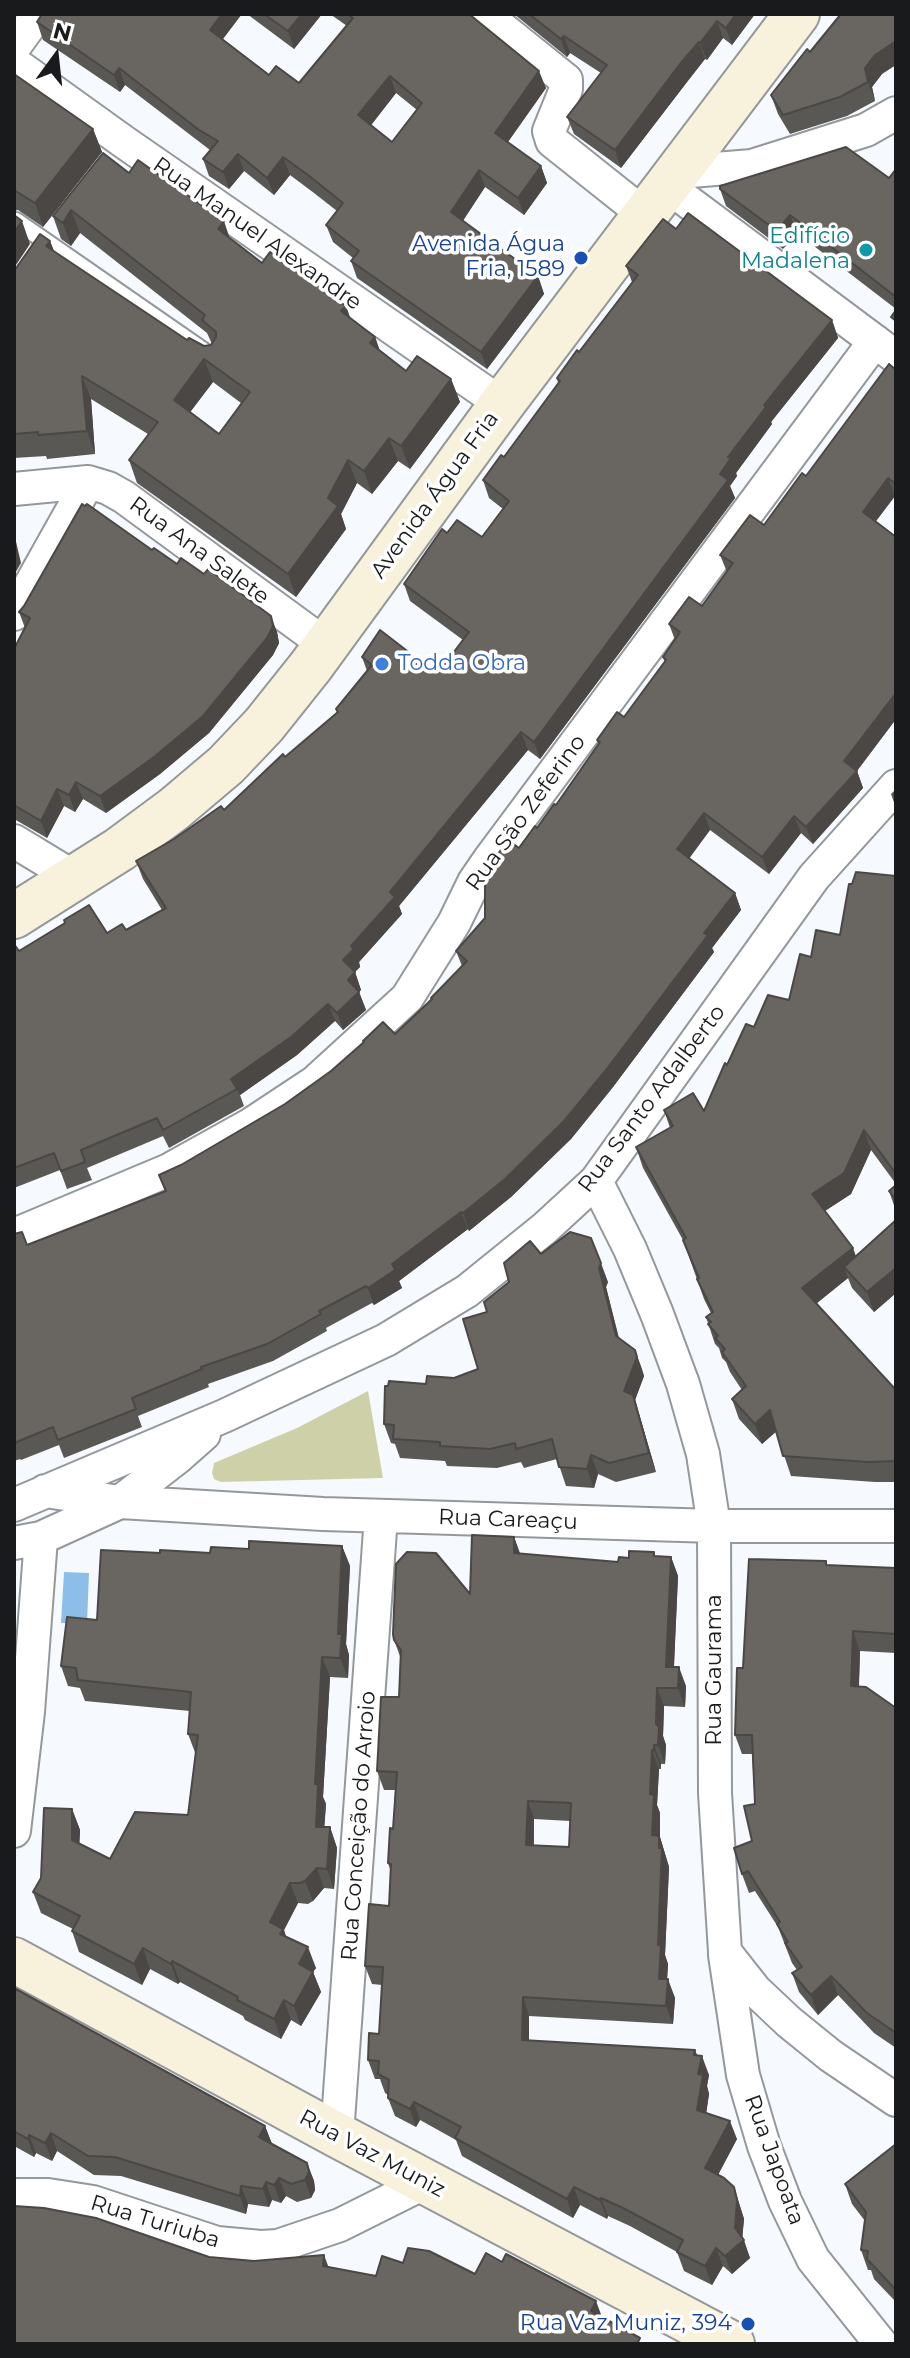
<!DOCTYPE html>
<html>
<head>
<meta charset="utf-8">
<style>
	body { margin:0 }
	#map { position:relative; width:910px; height:2358px; overflow:hidden; background:#f6fafe; font-family:Montserrat,sans-serif }
	canvas { display:block }
	.frame { position:absolute; inset:0; border:16px solid #181a1b; pointer-events:none }
	.north { position:absolute; left:16px; top:16px; width:80px; height:80px; -webkit-text-stroke:6px #fff; paint-order:stroke; rotate:15deg; font-size:22px; font-weight:700; line-height:32px; text-align:center; color:#181a1b }
	.north::after { content:''; display:block; margin:auto; width:28px; height:36px; background:#181a1b; clip-path:polygon(50% 0,100% 100%,50% 72%,0 100%) }
</style>
</head>
<body>
<div id="map">
<canvas width="910" height="2358"></canvas>
<div class="frame"></div>
<div class="north">N</div>
</div>
<script>
const context = document.querySelector('canvas').getContext('2d');
context.lineJoin = 'round';
function fill(path, color) {
  context.fillStyle = color;
  context.fill(path, 'evenodd');
}
function shape(rows) {
  const path = new Path2D();
  for (const r of rows) {
    path.moveTo(r[0], r[1]);
    for (let i = 2; i < r.length; i += 2) path.lineTo(r[i], r[i + 1]);
  }
  return path;
}
function trace(path, color, width, dash) {
  context.strokeStyle = color;
  context.lineWidth = width;
  context.lineCap = dash ? 'butt' : 'round';
  context.setLineDash(dash || []);
  context.stroke(path);
}
function drawText(font, color, halo, rows, align = 'center') {
  context.font = font + ' Montserrat,sans-serif';
  context.lineWidth = 7;
  context.setLineDash([]);
  context.textBaseline = 'middle';
  context.strokeStyle = halo;
  context.fillStyle = color;
  for (const [text, x, y, turn = 0] of rows) {
    context.save();
    context.translate(x, y);
    context.rotate((+turn || 0) * Math.PI / 180);
    context.textAlign = isNaN(turn) ? turn : align;
    if (halo) context.strokeText(text, 0, 0);
    context.fillText(text, 0, 0);
    context.restore();
  }
}
fill(shape([
	[368,1391,383,1478,221,1482,214,1479,212,1473,214,1463,297,1428]
]), '#ced1a7');
fill(shape([
	[64,1572,89,1573,87,1624,61,1623]
]), '#8dbee9');
const lane = shape([
	[16,221,205,352]
]);
const street = shape([
	[484,14,566,80,566,89,549,131,552,141,645,215],
	[14,47,38,14],
	[14,63,124,142,502,404],
	[678,172,752,166,866,130,896,113],
	[667,186,896,357],
	[14,489,88,482,108,488,124,497,326,645],
	[14,614,88,482],
	[14,841,75,878],
	[596,1181,630,1249,657,1314,683,1384,703,1454,714,1526,715,1793,725,1952,755,1990,789,2022,831,2056,896,2100],
	[14,1235,169,1170,250,1125,315,1082,407,998,454,923,474,882,489,860,875,341],
	[45,1491,120,1502,323,1514,714,1526,896,1526],
	[14,1505,224,1416,386,1340,467,1291,545,1228,596,1181,814,877,896,786],
	[14,1543,41,1538,120,1502,178,1457,204,1434],
	[14,1831,28,1712,41,1538],
	[725,1955,743,2075,764,2146,785,2201,813,2259,881,2344],
	[337,2135,381,1516],
	[14,2195,48,2195,93,2202,217,2243,261,2247,278,2246,340,2225,426,2182]
]);
const secondary = shape([
	[14,916,120,849,174,809,226,765,264,725,311,666,502,404,797,14],
	[14,1960,337,2135,732,2344]
]);
trace(lane, '#94989b', 20);
trace(street, '#94989b', 36);
trace(secondary, '#94989b', 48);
trace(lane, '#fff', 16);
trace(street, '#fff', 32);
trace(secondary, '#f8f1db', 44);
fill(shape([
	[247,14,322,14,294,49],
	[330,14,469,14,546,88,508,142,541,166,547,183,524,215,485,187,463,221,538,276,544,294,487,369,357,278,351,261,353,258,333,242,326,225,337,211,314,193,290,175,274,195,244,171,229,189,209,176,203,159,210,150,125,85,120,92,43,40,37,22,223,39,269,75,299,83,347,26],
	[396,93,417,110,392,142,371,125],
	[514,14,755,14,732,45,723,38,707,60,705,59,687,82,621,168,574,134,567,117,601,73,570,53,567,57],
	[810,52,882,74,872,87,875,101,847,116,790,134,778,114,771,95],
	[14,74,93,129,102,152,43,227,18,210,14,211],
	[896,169,896,309,797,233,783,249,726,206,720,189,889,178],
	[129,173,230,238,262,263,346,306,350,318,375,337,380,351,406,371,451,379,460,402,410,469,398,461,372,494,357,483,341,514,346,529,296,597,137,483,129,460,148,434,91,399,95,454,47,459,46,456,14,458,14,271,50,241,54,251,187,340,204,346,212,344,207,333,80,233,71,246,61,239,53,216],
	[213,382,241,403,219,434,190,412],
	[676,229,832,320,838,338,771,422,772,424,736,473,737,476,730,486,735,498,540,759,528,750,399,906,402,914,359,962,360,967,355,972,361,990,359,992,366,1010,343,1030,335,1021,297,1055,240,1095,244,1106,169,1148,163,1136,87,1168,92,1180,67,1189,60,1170,14,1188,14,944,19,951,126,930,162,910,143,879,136,861,224,810,337,713,336,709,367,671,362,657,432,670,444,665,463,640,410,601,404,584,447,533,482,537,503,509,489,498,483,480,504,457,558,383,557,378,579,352,632,282,626,266],
	[896,370,896,497,895,496,876,521,896,537,896,719,857,771,863,788,813,844,801,833,769,874,710,830,689,858,735,893,741,910,712,948,714,952,613,1087,571,1139,511,1197,469,1231,468,1229,399,1281,402,1288,374,1305,372,1303,326,1328,327,1331,273,1361,208,1384,209,1387,138,1416,142,1427,64,1458,59,1445,21,1460,20,1459,14,1461,14,1234,27,1245,165,1191,159,1175,181,1165,285,1104,331,1071,364,1043,363,1041,395,1034,431,1000,431,998,462,966,456,951,485,918,519,848,556,805,598,744,597,740,624,717,665,662,663,657,675,640,669,624,702,606,727,572,720,555,764,525,806,476],
	[152,550,277,632,279,643,273,655,209,733,160,774,106,813,83,799,75,812,64,806,47,838,14,819,14,649,25,628,19,612],
	[896,789,896,808,891,794],
	[896,876,896,1184,871,1150,851,1194,825,1211,853,1248,856,1257,896,1220,896,1293,874,1312,852,1288,848,1278,816,1304,896,1390,896,1482,875,1482,791,1476,776,1431,762,1444,739,1419,732,1399,742,1390,730,1372,726,1362,722,1358,719,1348,715,1344,706,1317,711,1313,704,1299,683,1240,643,1168,636,1147,670,1128,664,1110,704,1111,727,1065,754,1027,789,1000,811,957,840,935,852,884],
	[896,1185,896,1211,889,1191],
	[541,1254,608,1282,606,1287,619,1338,635,1350,642,1369,644,1376,635,1400,656,1472,616,1482,598,1474,594,1488,566,1486,557,1459,524,1468,521,1462,497,1468,447,1466,445,1461,400,1458,395,1444,391,1443,384,1424,426,1384,454,1378,478,1369,487,1312,509,1282],
	[514,1537,520,1554,618,1562,629,1558,656,1556,671,1557,678,1576,674,1667,686,1686,685,1707,664,1706,663,1736,666,1745,665,1764,661,1764,661,1769,659,1769,657,1805,660,1813,660,1837,669,1867,665,1955,668,1964,667,1979,675,1998,673,2024,529,2016,529,2040,697,2055,709,2075,707,2086,709,2094,706,2113,737,2139,718,2175,734,2187,744,2219,742,2238,750,2258,732,2274,723,2266,712,2285,684,2271,677,2252,630,2226,608,2216,607,2219,580,2205,573,2218,462,2156,456,2140,420,2120,416,2127,395,2116,388,2098,388,2095,385,2093,380,2079,375,2079,368,2060,379,2034,382,1985,372,1984,365,1966,389,1906,391,1872,388,1863,393,1829,395,1790,384,1790,377,1771,399,1697,401,1659,394,1640,470,1594],
	[534,1819,570,1821,569,1847,534,1845],
	[342,1546,350,1566,346,1644,349,1655,348,1678,330,1677,323,1797,326,1804,324,1827,330,1827,337,1848,334,1889,324,1888,313,1901,308,1904,298,1903,284,1930,286,1937,316,1968,313,1972,321,1992,301,2026,291,2020,281,2039,245,2020,243,2016,180,1982,178,1984,150,1969,142,1985,79,1952,72,1931,73,1929,41,1913,33,1892,41,1878,72,1809,80,1830,79,1843,110,1859,188,1815,196,1755,188,1734,190,1711,85,1701,80,1688,68,1686,61,1666,97,1620,160,1553,210,1553,249,1549],
	[826,1561,827,1565,896,1568,896,1653,860,1651,859,1687,896,1708,896,2048,874,2033,838,1995,818,2015,799,1992,792,1973,797,1970,792,1963,778,1927,755,1891,749,1893,742,1874,752,1841,755,1804,752,1754,742,1754,735,1735,743,1668],
	[14,1988,265,2126,272,2144,307,2163,314,2181,315,2190,311,2198,297,2202,286,2196,281,2203,272,2200,269,2207,248,2204,246,2214,121,2176,94,2175,57,2151,52,2161,36,2153,34,2157,14,2146],
	[896,2144,896,2302,874,2279,871,2270,868,2270,861,2250,865,2221,852,2204,845,2184]
]), '#5a5854');
fill(shape([
	[222,14,242,14,217,47,210,30],
	[302,14,322,14,294,49,288,31],
	[736,14,755,14,732,45,726,28],
	[717,21,723,38,707,60,700,43],
	[564,36,570,53,567,57,561,39],
	[896,41,896,65,882,74,872,87,875,101,868,82,865,68,875,55],
	[699,42,705,59,687,82,621,168,615,150,680,64],
	[119,68,125,85,120,92,114,75],
	[539,71,546,88,502,150,495,133],
	[390,76,396,93,365,133,358,115],
	[93,129,102,152,43,227,35,203],
	[238,154,244,171,229,189,223,172],
	[283,157,290,175,274,195,267,178],
	[541,166,547,183,524,215,518,198],
	[479,170,485,187,457,229,451,212],
	[71,210,80,233,71,246,63,223],
	[790,215,797,233,783,249,777,231],
	[22,221,30,244,14,268,14,232],
	[224,221,232,245,218,229],
	[50,241,59,264,46,246],
	[538,276,544,294,487,369,481,352],
	[346,306,354,329,341,311],
	[832,320,838,338,771,422,772,424,736,473,737,476,730,486,735,498,540,759,534,742,720,474,728,457,764,405],
	[375,337,383,360,370,343],
	[204,359,213,382,182,423,174,400],
	[82,376,91,399,95,454,87,431],
	[451,379,460,402,410,469,401,446],
	[389,438,398,461,372,494,364,471],
	[348,460,357,483,341,514,346,529,296,597,288,574],
	[888,478,895,496,870,529,863,512],
	[14,533,21,563,14,575],
	[271,616,277,632,279,643,273,655,209,733,160,774,106,813,100,796],
	[896,693,896,719,856,772,857,771,863,788,813,844,806,827,844,761],
	[521,732,528,750,399,906,402,914,359,962,360,967,349,977,343,960,351,946,390,892],
	[76,782,83,799,75,812,69,795],
	[57,789,64,806,47,838,41,821],
	[704,813,710,830,683,867,677,849],
	[794,816,801,833,769,874,762,857],
	[735,893,741,910,712,948,714,952,613,1087,571,1139,511,1197,469,1231,463,1213,704,933],
	[355,972,361,990,357,994,359,992,366,1010,343,1030,337,1013,348,980],
	[328,1004,335,1021,297,1055,240,1095,231,1079],
	[864,1130,871,1150,851,1194,820,1214,812,1194],
	[461,1212,468,1229,399,1281,402,1288,374,1305,368,1288,392,1264],
	[853,1248,860,1268,844,1267,848,1278,809,1309,802,1288],
	[601,1263,608,1282,606,1287,623,1356,616,1336,599,1268],
	[895,1267,896,1293,874,1312,867,1292],
	[635,1350,644,1376,635,1400,656,1472,624,1391],
	[770,1410,777,1431,762,1444,755,1424],
	[591,1455,598,1474,594,1488,587,1469],
	[514,1537,521,1556,514,1553],
	[342,1546,350,1566,346,1644,349,1655,348,1678,340,1658,338,1634],
	[671,1557,678,1576,673,1685,666,1667],
	[853,1631,860,1651,858,1706,851,1686],
	[322,1657,330,1677,323,1797,326,1804,323,1848,316,1827,315,1784],
	[679,1667,686,1686,685,1707,678,1688],
	[657,1688,664,1706,663,1736,666,1745,665,1764,658,1745,656,1724],
	[654,1745,661,1764,661,1769,654,1750],
	[652,1750,659,1769,657,1805,660,1813,660,1837,669,1867,665,1955,668,1964,666,1997,659,1979,650,1794],
	[528,1801,534,1819,533,1864,526,1845],
	[72,1809,80,1830,79,1860,72,1840],
	[330,1827,337,1848,334,1889,327,1869],
	[317,1868,324,1888,313,1901,305,1881],
	[290,1883,298,1903,284,1930,290,1949,270,1922],
	[308,1947,316,1968,313,1972,321,1992,301,2026,294,2006,299,1964],
	[143,1948,150,1969,142,1985,134,1964],
	[172,1961,180,1982,178,1984,171,1964],
	[831,1976,838,1995,818,2015,811,1995],
	[668,1979,675,1998,673,2024,666,2006],
	[523,1997,529,2016,529,2058,522,2040],
	[284,2000,291,2020,281,2039,274,2019],
	[695,2050,701,2064,702,2056,709,2075,707,2086,709,2094,704,2129,697,2110,698,2074,694,2055],
	[414,2102,420,2120,416,2127,410,2109],
	[730,2121,737,2139,712,2186,705,2168],
	[265,2126,272,2144,259,2137],
	[51,2133,57,2151,52,2161,45,2143],
	[29,2135,36,2153,34,2157,28,2139],
	[307,2163,314,2181,315,2190,311,2198,305,2180],
	[279,2178,286,2196,281,2203,274,2185],
	[266,2182,272,2200,269,2207,263,2189],
	[241,2186,248,2204,246,2214,240,2196],
	[574,2187,580,2205,573,2218,567,2199],
	[734,2187,744,2219,742,2241,744,2240,750,2258,732,2274,725,2256,735,2228],
	[601,2198,608,2216,607,2219,600,2200],
	[716,2248,723,2266,712,2285,705,2266],
	[324,2255,330,2271,323,2266],
	[596,2301,602,2317,591,2311]
]), '#4a4745');
const building = shape([
	[42,14,222,14,210,30,269,75,276,66,299,83,353,18,347,14,469,14,539,71,495,133,541,166,518,198,479,170,451,212,538,276,481,352,351,261,359,251,326,225,343,203,308,175,283,157,267,178,238,154,223,172,203,159,218,141,199,130,119,68,114,75,37,22,42,14],
	[390,76,422,103,392,142,358,115,390,76],
	[264,14,302,14,288,31,264,14],
	[529,14,736,14,726,28,717,21,700,43,699,42,680,64,615,150,567,117,607,65,564,36,561,39,529,14],
	[841,14,896,14,896,41,875,55,865,68,868,82,840,97,783,115,771,95,807,49,810,52,841,14],
	[14,74,93,129,35,203,14,190,14,74],
	[846,147,889,178,896,169,896,297,790,215,777,231,720,189,720,186,846,147],
	[103,153,129,173,138,160,224,221,218,229,262,263,270,252,346,306,341,311,375,337,370,343,406,371,417,356,451,379,401,446,389,438,364,471,348,460,328,498,338,506,288,574,129,460,158,422,82,376,87,431,38,435,38,432,14,434,14,271,40,234,50,241,46,246,187,340,189,338,204,346,211,345,216,337,216,332,202,320,205,315,71,210,63,223,53,216,103,153],
	[204,359,250,392,219,434,174,400,204,359],
	[688,213,832,320,764,405,766,407,728,457,731,458,720,474,728,480,534,742,521,732,390,892,395,897,351,946,354,949,343,960,355,972,348,980,359,992,337,1013,328,1004,291,1037,231,1079,237,1089,163,1130,157,1118,81,1150,85,1162,61,1171,54,1153,14,1168,14,944,19,951,65,923,64,920,89,905,107,933,122,924,126,930,166,908,136,861,174,839,221,806,224,810,283,754,285,757,338,712,336,709,372,665,362,657,380,630,432,670,438,661,444,665,469,632,404,584,442,529,447,533,457,520,482,537,509,501,483,480,501,455,504,457,560,381,557,378,577,350,579,352,638,275,626,266,663,219,676,229,688,213],
	[14,215,22,221,14,232,14,215],
	[896,310,896,321,891,317,896,310],
	[889,364,896,370,896,484,888,478,863,512,896,537,896,693,844,761,857,771,806,827,794,816,762,857,704,813,677,849,735,893,704,933,708,935,606,1070,564,1121,505,1179,463,1213,461,1212,392,1264,395,1270,368,1288,366,1286,319,1311,321,1314,267,1344,201,1367,202,1369,132,1398,136,1409,58,1440,53,1427,14,1443,14,1234,22,1232,27,1245,166,1191,159,1175,181,1165,285,1104,331,1071,364,1042,363,1041,383,1022,395,1034,432,999,431,998,467,961,456,951,485,918,485,872,508,840,519,848,535,826,537,828,554,804,556,805,600,742,597,740,617,712,624,717,666,660,663,657,680,632,669,624,689,597,702,606,733,563,720,555,750,515,764,525,802,473,806,476,889,364],
	[82,504,85,506,87,504,152,550,154,548,177,564,181,558,204,574,208,569,271,616,273,626,267,638,203,716,154,757,100,796,76,782,69,795,57,789,41,821,14,805,14,649,30,618,19,612,24,606,82,504],
	[856,872,896,876,896,1174,864,1130,844,1173,812,1194,853,1248,802,1288,896,1390,896,1461,868,1462,783,1456,770,1410,755,1424,732,1399,746,1386,722,1352,725,1349,715,1338,718,1336,708,1324,711,1322,706,1317,713,1312,697,1279,699,1278,683,1240,686,1238,636,1147,673,1126,664,1110,693,1093,704,1111,725,1063,727,1065,746,1024,754,1027,768,995,789,1000,800,954,811,957,816,930,840,935,849,884,852,884,856,872],
	[896,1185,896,1200,889,1191,896,1185],
	[896,1220,896,1268,867,1292,844,1267,896,1220],
	[570,1232,591,1238,601,1263,599,1268,616,1336,635,1350,637,1357,624,1391,633,1395,649,1453,609,1463,591,1455,587,1469,559,1467,552,1439,516,1449,515,1443,490,1449,440,1446,440,1442,393,1439,394,1425,384,1424,385,1386,388,1386,389,1381,426,1384,427,1376,454,1378,478,1369,463,1319,487,1312,484,1302,509,1282,504,1263,530,1241,541,1254,570,1232],
	[472,1535,514,1537,514,1553,618,1562,619,1557,629,1558,629,1551,654,1552,654,1556,671,1557,666,1667,679,1667,678,1688,657,1688,656,1724,659,1727,658,1745,654,1745,654,1750,652,1750,650,1794,654,1795,652,1835,659,1836,659,1848,662,1848,658,1945,661,1945,659,1979,668,1979,666,2006,523,1997,522,2040,695,2050,694,2055,702,2056,698,2074,703,2075,697,2110,730,2121,705,2168,724,2178,734,2187,737,2200,735,2228,744,2240,725,2256,716,2248,705,2266,677,2252,683,2240,623,2208,601,2198,600,2200,574,2187,567,2199,455,2138,461,2127,414,2102,410,2109,388,2098,389,2080,378,2074,379,2061,368,2060,369,2033,379,2034,383,1967,365,1966,369,1904,389,1906,391,1864,388,1863,390,1828,393,1829,397,1772,377,1771,381,1697,399,1697,401,1650,394,1640,393,1634,396,1564,407,1552,436,1553,470,1594,472,1535],
	[528,1801,571,1803,569,1847,526,1845,528,1801],
	[249,1541,342,1546,338,1634,342,1634,340,1658,322,1657,315,1784,318,1784,316,1827,330,1827,327,1869,317,1868,305,1881,300,1883,290,1883,270,1922,283,1929,280,1934,308,1947,299,1964,313,1972,294,2006,284,2000,274,2019,237,2000,238,1997,172,1961,171,1964,143,1948,134,1964,72,1931,80,1916,33,1892,41,1878,44,1808,72,1809,72,1840,110,1859,135,1812,188,1815,198,1735,188,1734,191,1692,78,1680,76,1668,61,1666,67,1617,97,1620,101,1550,160,1553,160,1550,210,1553,211,1547,249,1549,249,1541],
	[749,1559,826,1561,826,1565,896,1568,896,1634,853,1631,851,1686,866,1687,896,1708,896,2033,867,2013,831,1976,811,1995,792,1973,802,1967,785,1943,788,1942,777,1924,780,1922,748,1871,742,1874,734,1848,752,1841,744,1806,755,1804,752,1735,735,1735,737,1668,743,1668,749,1559],
	[14,1988,265,2126,259,2137,307,2163,309,2172,305,2180,291,2184,279,2178,274,2185,266,2182,263,2189,241,2186,240,2196,115,2157,88,2156,51,2133,45,2143,29,2135,28,2139,14,2131,14,1988],
	[896,2144,896,2290,867,2259,868,2251,861,2250,866,2212,845,2184,896,2144],
	[14,2206,44,2208,96,2218,209,2257,254,2261,324,2255,323,2266,376,2276,382,2256,403,2263,408,2248,429,2251,475,2274,486,2253,502,2262,506,2254,596,2301,591,2311,640,2338,637,2344,14,2344,14,2206]
]);
fill(building, '#696662');
trace(building, '#4a4745', 2);
for (const [x, y, r, color] of [
	[866,250,8,"#0f9aa8"],
	[581,258,8,"#1a4fb4"],
	[382,664,8,"#3f7fe0"],
	[748,2324,8,"#1a4fb4"]
]) {
  const dot = new Path2D();
  dot.arc(x, y, r, 0, 2 * Math.PI);
  context.fillStyle = color;
  context.fill(dot);
  trace(dot, '#fff', 3);
}
drawText('22px', '#181a1b', '#fff', [
	["Rua Manuel Alexandre",257,234,35],
	["Avenida Água Fria",435,495,-54],
	["Rua Ana Salete",199,551,36],
	["Rua São Zeferino",526,813,-54],
	["Rua Santo Adalberto",652,1099,-53],
	["Rua Careaçu",508,1520,2],
	["Rua Gaurama",715,1670,-90],
	["Rua Conceição do Arroio",359,1826,-86],
	["Rua Vaz Muniz",372,2154,28],
	["Rua Japoata",774,2160,70],
	["Rua Turiuba",155,2222,17]
]);
drawText('22px', '#0d838f', '#fff', [
	["Edifício",850,237],
	["Madalena",850,262]
], 'right');
drawText('22px', '#164399', '#fff', [
	["Avenida Água",565,245],
	["Fria, 1589",565,270],
	["Rua Vaz Muniz, 394",732,2324]
], 'right');
drawText('22px', '#366cbe', '#fff', [
	["Todda Obra",398,664]
], 'left');
</script>
</body>
</html>
